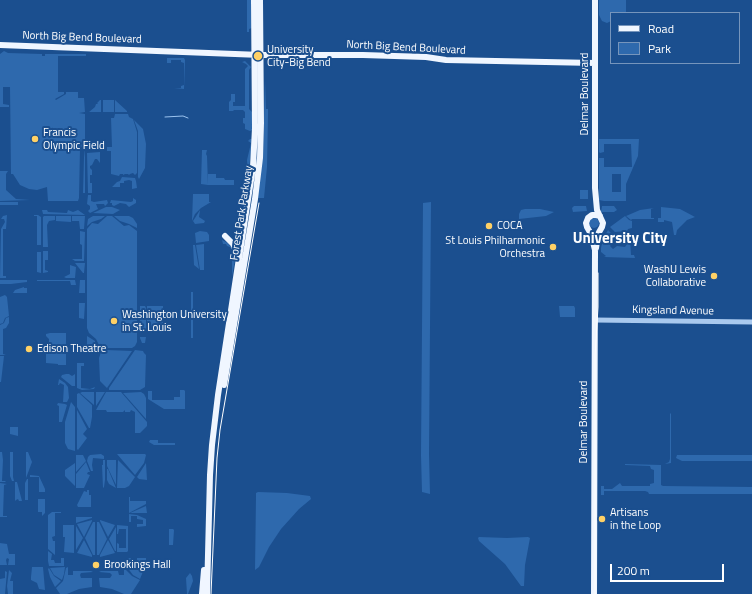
<!DOCTYPE html>
<html>
<head>
<meta charset="utf-8">
<style>
	body { margin:0 }
	#map { position:relative; width:752px; height:594px; overflow:hidden; background:#1b4f8f; font-family:"Titillium Web",sans-serif }
	canvas { display:block }
	.legend { position:absolute; left:610px; top:12px; width:130px; height:52px; box-sizing:border-box; background:#1b4f8f; border:1px solid #7695bc; margin:0; padding:5px 7px; list-style:none; font-size:12px; color:#fff }
	.legend li { display:flex; align-items:center; gap:8px; height:20px }
	.legend b { width:20px; border:1px solid #7695bc }
	.scale { position:absolute; left:610px; top:564px; width:114px; height:18px; box-sizing:border-box; border:2px solid #fff; border-top:0; padding-left:5px; font-size:12px; line-height:14px; white-space:nowrap; color:#fff; -webkit-text-stroke:3px #1b4f8f; paint-order:stroke }
</style>
</head>
<body>
<div id="map">
<canvas width="752" height="594"></canvas>
<ul class="legend">
<li><b style="height:5px;background:#f0f6ff"></b>Road</li>
<li><b style="height:11px;background:#2e69ad"></b>Park</li>
</ul>
<div class="scale">200 m</div>
</div>
<script>
const context = document.querySelector('canvas').getContext('2d');
context.lineJoin = 'round';
function fill(path, color) {
  context.fillStyle = color;
  context.fill(path, 'evenodd');
}
function shape(rows) {
  const path = new Path2D();
  for (const r of rows) {
    if (r.length === 3) {
      path.moveTo(r[0] + r[2], r[1]);
      path.arc(r[0], r[1], r[2], 0, 2 * Math.PI);
      continue;
    }
    path.moveTo(r[0], r[1]);
    for (let i = 2; i < r.length; i += 2) path.lineTo(r[i], r[i + 1]);
  }
  return path;
}
function trace(path, color, width, dash) {
  context.strokeStyle = color;
  context.lineWidth = width;
  context.lineCap = dash ? 'butt' : 'round';
  context.setLineDash(dash || []);
  context.stroke(path);
}
function drawText(font, color, halo, rows, align = 'center') {
  context.font = font + ' "Titillium Web",sans-serif';
  context.lineWidth = 4;
  context.setLineDash([]);
  context.textBaseline = 'middle';
  context.strokeStyle = halo;
  context.fillStyle = color;
  for (const [text, x, y, turn = 0] of rows) {
    context.save();
    context.translate(x, y);
    context.rotate((+turn || 0) * Math.PI / 180);
    context.textAlign = isNaN(turn) ? turn : align;
    if (halo) context.strokeText(text, 0, 0);
    context.fillText(text, 0, 0);
    context.restore();
  }
}
fill(shape([
	[247,0,251,0,252,28,249,29,249,32,247,32],
	[599,0,626,0,626,13,611,13,611,21,607,23,602,21,599,15],
	[4,51,8,53,42,54,42,56,45,56,45,54,86,54,86,56,58,56,58,92,64,92,64,94,55,99,56,100,66,94,66,92,78,92,78,98,84,98,85,112,79,113,85,114,85,142,80,149,79,198,78,201,48,201,47,187,37,190,29,189,20,185,13,174,11,174,10,87,3,87,3,104,9,105,9,107,0,107,0,54],
	[167,58,184,58,185,60,184,89,174,88,181,88,181,86,184,85,184,63,181,62,181,60,171,60,171,63,167,63],
	[245,61,251,67,249,70,249,109,252,112,252,130,250,131,245,129,245,124,243,123,243,118,245,118,245,112,243,110,234,110,233,111,229,111,229,102,231,100,231,94,235,94,235,102,233,102,233,106,245,106,245,69,248,66,246,64,242,62],
	[265,80,266,109,268,109,268,115,267,167,264,198,257,198,263,155],
	[100,100,101,100,101,112,89,112,95,107,96,104,98,104,97,103],
	[103,100,114,100,114,112,103,112],
	[115,100,127,111,127,112,115,112],
	[115,114,128,114,129,117,133,119,137,132,137,173,135,175,133,173,130,174,129,175,128,174,125,174,123,175,123,174,120,174,119,176,111,174,111,151,107,151,107,147,112,147,111,118,114,118],
	[134,120,143,129,146,144,145,168,139,179,138,177,138,131],
	[250,139,252,139,251,152,245,200,246,189,245,182,248,181,247,160,251,143,248,141],
	[599,139,639,139,638,156,626,184,626,201,604,201,599,200,599,158,604,158,604,167,632,167,631,144,604,144,604,152,600,153,599,152],
	[612,174,621,174,621,192,612,192],
	[85,149,85,193,83,193,84,157],
	[202,150,207,150,206,154,207,156,208,185,201,184],
	[100,152,100,163,97,159,95,159,92,165,90,166,90,168,92,170,92,175,90,175,90,183,92,183,92,193,88,193,87,153],
	[0,171,8,171,6,174,6,190,16,199,30,200,0,201],
	[208,174,216,174,216,178,224,178,225,180,234,180,234,185,208,185],
	[122,177,135,178,136,181,137,188,132,189,132,181,129,180,124,181,124,183,120,183,120,187,112,187,117,182,120,181],
	[580,190,588,190,588,199,580,199],
	[193,194,209,194,209,202,211,202,201,208,195,214,192,221],
	[88,195,91,195,91,201,94,202,107,200,108,203,105,206,104,204,96,204,98,209,90,213,88,211,90,209,90,206,87,204],
	[133,198,136,200,136,203,129,207,126,204,120,203,114,206,112,205,112,203,110,203,111,200,131,202,133,201],
	[0,202,18,202,18,205,0,205],
	[431,202,429,454,430,494,422,492,421,455,423,203],
	[574,206,586,206,587,211,573,212,572,208],
	[602,206,614,206,617,210,614,212,601,212],
	[106,207,112,207,120,210,113,214,93,213],
	[661,207,680,209,695,217,687,220,677,230,676,235,674,235,672,222,664,220,664,222,658,222,658,218,661,218],
	[654,208,651,209,651,218,654,218,654,219,632,219,631,220,626,216,640,210],
	[525,209,540,209,554,212,546,216,519,219,519,214,521,210],
	[42,210,47,210,48,212,67,213,68,210,73,212,78,210,85,215,43,214],
	[200,210,199,217,205,221,204,223,195,224,193,221,195,218],
	[7,215,6,229,3,229,3,276,6,276,6,278,0,278,1,229,5,222,4,219,1,219,3,216],
	[34,215,38,215,41,217,41,245,37,245,37,216,34,216],
	[44,216,55,216,55,220,49,221,47,225,48,247,43,247,43,217],
	[56,216,71,216,71,222,56,221],
	[72,216,85,216,84,229,80,229,79,221,72,221],
	[93,216,105,216,101,219,92,222,87,226,88,219],
	[107,216,112,216,124,226,129,225,137,231,137,342,135,346,132,348,102,348,99,345,96,339,89,333,87,328,87,229,92,223,98,224],
	[114,216,129,216,133,218,137,224,137,228,129,224,120,221],
	[625,216,629,220,632,221,632,228,628,229,627,231,615,232,610,227],
	[594,223,5],
	[608,230,613,235,613,242,610,246,613,249,617,246,625,247,627,244,626,243,627,240,630,240,631,255,634,255,635,258,604,257,606,256,601,252,601,248,603,239],
	[80,231,85,232,84,261,75,261,72,259,82,259,82,245,80,244],
	[200,231,207,232,209,235,209,241,196,243,195,233],
	[222,240,228,243,234,252,235,260,232,276,232,250,230,247,227,246,226,244,223,244],
	[204,244,204,270,200,270,196,245],
	[193,245,195,245,199,269,194,265],
	[43,251,48,251,48,260,45,260,45,270,48,271,48,272,43,273],
	[37,252,41,252,41,273,37,272],
	[75,263,85,263,84,273,83,273],
	[70,265,76,267,75,278,66,278,64,277,70,274],
	[0,280,27,280,27,282,11,284,0,284],
	[37,280,75,280,76,285,71,285,70,281,37,281],
	[80,280,85,280,85,293,79,293],
	[24,287,24,288,27,288,27,293,13,293,15,290],
	[191,292,193,292,193,338,191,338],
	[5,295,7,297,9,316,5,318,3,323,0,324,0,297],
	[79,303,85,303,84,319,79,318],
	[140,306,145,306,146,308,146,330,140,330,140,337,146,337,145,343,142,343,140,338],
	[147,306,163,306,163,330,147,330],
	[559,306,574,306,575,308,575,317,560,317],
	[9,317,9,323,6,328,3,329,3,354,6,355,0,355,0,325,4,323,6,318],
	[50,333,66,333,66,365,58,365,58,364,46,363,46,352,48,352,47,343,49,343,49,339,46,336,46,334],
	[87,336,95,341,96,348,90,349,87,345],
	[106,350,132,351,107,388,100,381,99,358,101,352],
	[135,350,143,351,144,353,146,355,145,387,140,390,109,390,109,388],
	[0,356,4,356,1,382,0,382],
	[77,363,84,363,84,366,81,366,81,388,90,389,95,387,94,389,82,390,77,388],
	[66,374,69,374,72,376,75,374,75,386,72,386,61,377,62,375],
	[59,379,65,383,68,387,69,398,67,402,63,402,64,385,60,383,59,385,58,385],
	[180,390,184,390,185,391,185,409,164,409,148,399,148,391,152,391,152,400,174,400,174,397,180,397],
	[94,392,94,405,80,393,82,392],
	[96,392,105,392,96,406],
	[106,392,121,392,147,422,147,426,140,433,135,433,135,412,131,410,130,412,125,412,125,410,123,412,107,412,106,410,96,410],
	[141,392,144,394,146,398,146,419,123,393],
	[79,393,92,405,92,417,90,428,89,428,77,407,77,394],
	[71,402,75,407,75,451,68,449,65,443,65,422],
	[58,403,65,404,67,405,62,422,59,422,59,406,57,405],
	[77,410,87,429,83,434,87,438,78,450,77,449],
	[671,413,671,463,665,464,669,462,670,459,670,414],
	[18,427,18,436,10,434,10,427],
	[150,440,158,440,158,443,175,443,175,445,154,445,149,442],
	[0,452,2,452,3,460,2,481,5,481,6,482,0,482],
	[10,452,13,452,13,477,14,481,12,481,10,476],
	[26,452,28,452,32,462,26,478],
	[101,454,104,456,104,459,93,458,92,465,93,471,91,471,87,461,88,457,90,455],
	[117,454,145,454,146,455,144,463,135,475],
	[76,455,83,455,86,461,76,472],
	[677,455,752,455,752,461,682,461,676,458],
	[103,460,105,460,105,480,104,487,103,488,102,465,103,465],
	[107,460,116,460,116,485,107,466],
	[118,460,135,477,129,486,125,488,117,488],
	[86,462,90,472,88,472,87,474,90,475,84,488,76,488,76,474],
	[75,463,75,486,65,476,65,470],
	[146,463,147,480,139,479,137,477],
	[625,464,661,465,661,485,663,486,752,487,752,494,649,494,648,492,645,491,604,491,604,495,601,495,601,486,604,486,604,489,612,489,620,483,622,486,650,486,650,484,654,483,654,470,651,469,650,466,625,465],
	[107,469,108,469,116,488,109,484,107,480],
	[30,475,39,476,45,489,45,492,39,492,39,477,30,477],
	[27,479,28,479,28,500,25,500,25,483],
	[15,482,17,482,22,501,19,501,18,499,16,500,15,501],
	[0,483,7,484,4,485,3,516,7,516,7,517,0,517],
	[87,490,89,490,89,495,91,495,91,507,78,507,77,505,84,491,87,492],
	[258,492,287,493,310,496,311,499,299,509,281,529,269,547,259,567,255,570,256,496,256,493],
	[129,497,130,497,130,501,146,501,146,504,129,513],
	[38,499,45,499,45,513,42,516,42,512,38,512],
	[146,506,147,513,130,513],
	[52,512,61,512,61,520,61,513,55,513,55,536,52,537,53,541,55,541,55,555,48,549,48,515],
	[129,514,137,515,146,519,146,526,137,527,137,524,143,524,143,520,137,519,137,516,131,516,131,522,129,522],
	[76,517,92,517,92,518,76,523],
	[92,520,92,521,84,537,77,524],
	[100,520,115,525,108,537,100,521],
	[93,522,95,522,95,555,93,555,85,538],
	[97,522,99,522,107,539,99,555,97,555],
	[63,525,74,525,74,553,64,552,65,537,63,537],
	[117,525,128,526,128,551,127,552,117,552,117,543,119,544,119,548,126,548,126,529,119,529,118,534,117,534],
	[76,526,83,538,76,550],
	[116,527,116,551,115,551,109,539],
	[169,529,173,529,174,530,173,545,169,545],
	[479,537,507,538,528,537,530,538,525,565,524,586,521,586,505,564,479,541,478,538],
	[84,540,92,555,92,557,77,553],
	[108,540,115,553,100,557,100,555],
	[0,543,7,544,9,554,15,554,15,565,8,565,9,559,7,558,6,560,7,565,0,565],
	[48,551,52,554,51,560,54,560,55,563,61,563,61,558,64,558,64,566,49,566,48,561],
	[127,558,131,558,131,562,135,562,137,561,137,558,146,558,146,562,127,565],
	[146,564,140,579,133,575,127,567],
	[32,567,43,567,45,590,39,589,37,583,31,580,31,577,35,578,31,577],
	[65,567,64,574,62,580,54,575,50,568],
	[68,567,68,575,73,575,73,571,91,571,93,572,81,573,80,575,81,578,92,578,92,587,79,589,67,594,60,594,56,588,63,581,66,568],
	[49,568,54,576,61,581,55,587,50,577,48,569],
	[124,568,132,576,140,580,131,594,124,594,112,589,100,587,99,578,110,578,112,575,110,573,99,572,101,571,118,571,119,575,124,575],
	[9,570,12,573,10,581,13,581,13,594,8,594,7,586],
	[5,571,7,572,5,594,0,594,0,579,5,578],
	[190,573,192,576,193,581,188,594,187,594,186,578]
]), '#2e69ad');
trace(shape([
	[165,117,183,116,188,118]
]), '#9cc4f0', 1);
trace(shape([
	[595,320,752,322]
]), '#a9c9ee', 5);
trace(shape([
	[595,0,595,188,597,210,603,223,602,227,598,234,596,248],
	[0,45,261,55,363,55,426,57,446,60,595,63],
	[225,236,233,244,238,255],
	[224,385,255,199,260,158,261,123,260,0],
	[202,594,204,570],
	[207,594,210,475,212,445,218,395,253,167,255,128,254,0],
	[594,594,595,250,591,234,587,227,586,223,588,218,592,215,596,215,600,216]
]), '#f0f6ff', 6);
trace(shape([
	[211,594,217,458,220,430,259,203],
	[595,594,595,356,598,307,598,273]
]), '#fff', 1);
for (const [x, y, r, color] of [
	[258,56,5,"#ffd166"],
	[35,139,4,"#ffd166"],
	[489,226,4,"#ffd166"],
	[553,247,4,"#ffd166"],
	[714,276,4,"#ffd166"],
	[114,321,4,"#ffd166"],
	[29,349,4,"#ffd166"],
	[602,519,4,"#ffd166"],
	[96,565,4,"#ffd166"]
]) {
  const dot = new Path2D();
  dot.arc(x, y, r, 0, 2 * Math.PI);
  context.fillStyle = color;
  context.fill(dot);
  trace(dot, '#1b4f8f', 1.5);
}
drawText('11px', '#fff', '#1b4f8f', [
	["North Big Bend Boulevard",82,38,2],
	["North Big Bend Boulevard",406,48,3],
	["Delmar Boulevard",585,94,-90],
	["Forest Park Parkway",242,213,-81],
	["Kingsland Avenue",673,311,1],
	["Delmar Boulevard",584,422,-90]
]);
drawText('11px', '#fff', '#1b4f8f', [
	["University",267,50],
	["City-Big Bend",267,63],
	["Francis",43,133],
	["Olympic Field",43,146],
	["COCA",497,226],
	["St Louis Philharmonic",545,241,"right"],
	["Orchestra",545,254,"right"],
	["WashU Lewis",706,270,"right"],
	["Collaborative",706,283,"right"],
	["Washington University",122,315],
	["in St. Louis",122,328],
	["Edison Theatre",37,349],
	["Artisans",610,513],
	["in the Loop",610,526],
	["Brookings Hall",104,565]
], 'left');
drawText('bold 15px', '#fff', '#1b4f8f', [
	["University City",620,239]
]);
</script>
</body>
</html>
